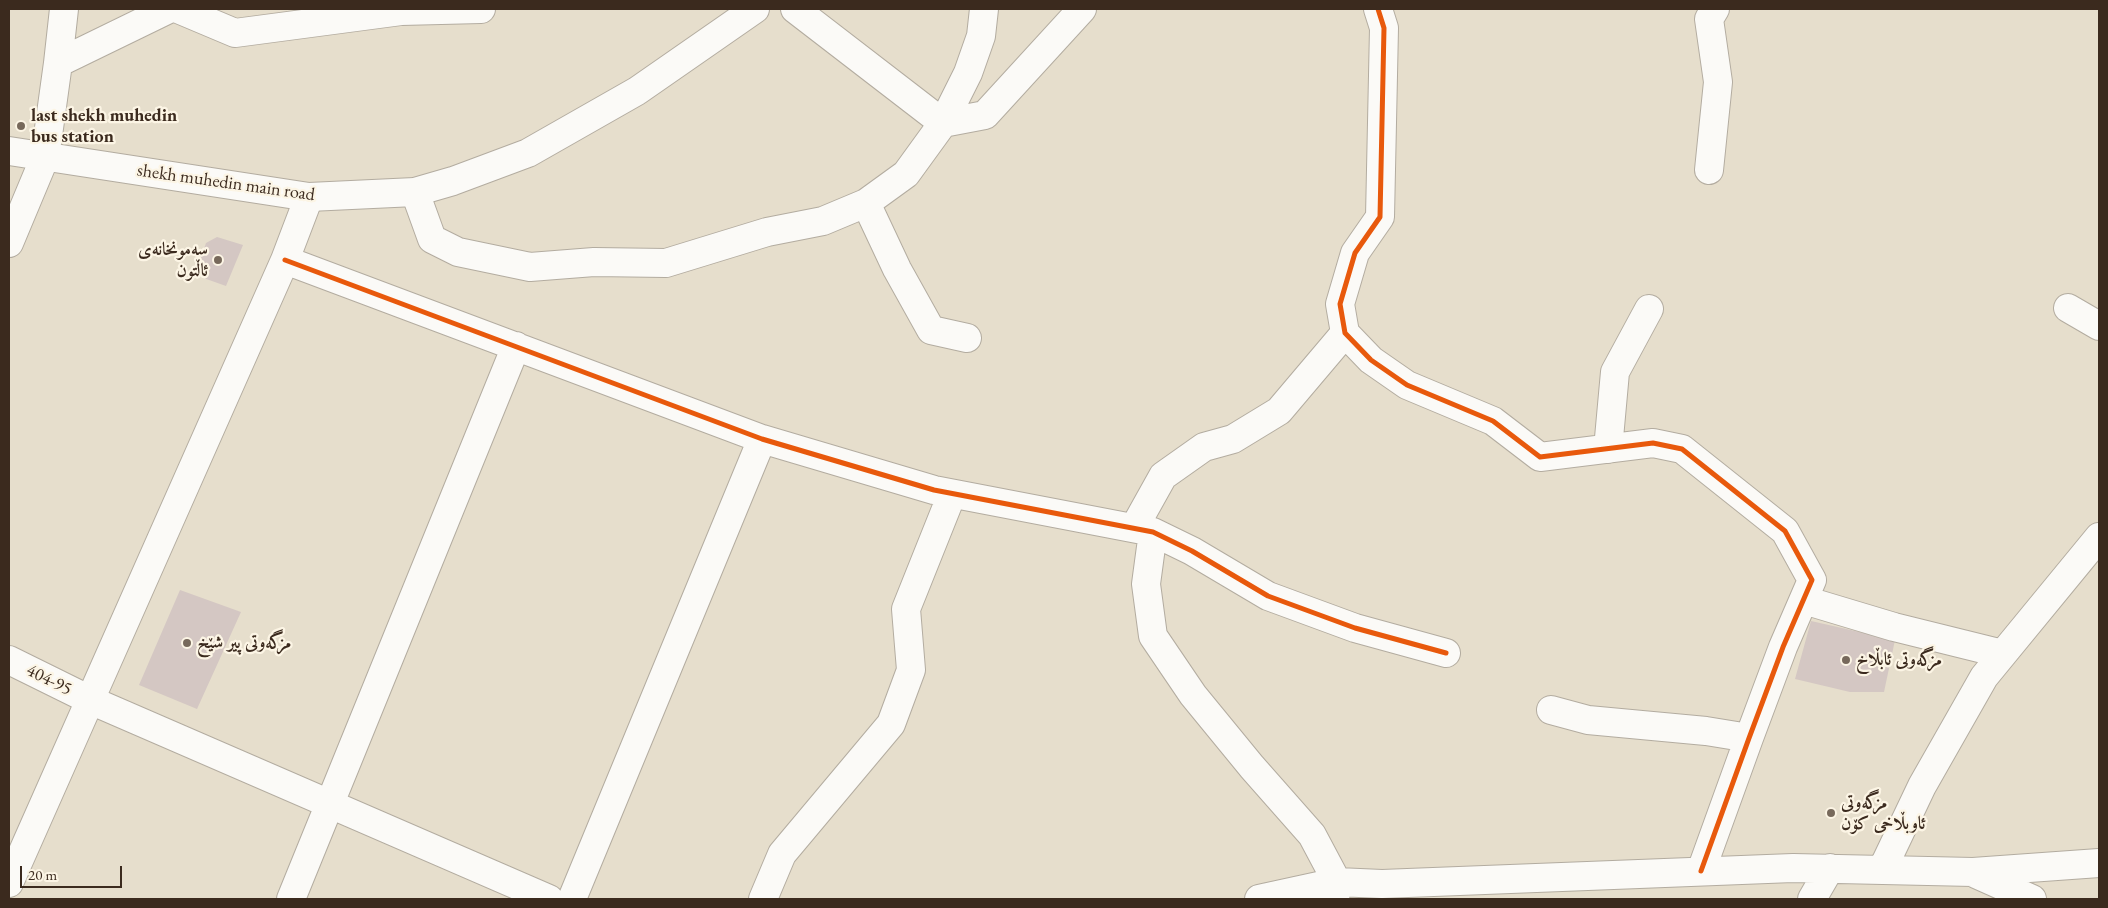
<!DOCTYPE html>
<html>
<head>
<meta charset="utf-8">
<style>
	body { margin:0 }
	#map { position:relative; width:2108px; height:908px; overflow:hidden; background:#e6decc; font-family:"EB Garamond",serif }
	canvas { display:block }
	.frame { position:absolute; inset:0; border:10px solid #3b2a1e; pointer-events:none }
	.scale { position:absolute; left:20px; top:866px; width:102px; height:22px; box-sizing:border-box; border:2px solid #3b2a1e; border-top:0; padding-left:6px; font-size:15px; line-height:18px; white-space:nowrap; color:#3b2a1e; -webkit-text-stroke:4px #fcf5e5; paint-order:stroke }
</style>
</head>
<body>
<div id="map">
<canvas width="2108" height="908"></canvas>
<div class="frame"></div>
<div class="scale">20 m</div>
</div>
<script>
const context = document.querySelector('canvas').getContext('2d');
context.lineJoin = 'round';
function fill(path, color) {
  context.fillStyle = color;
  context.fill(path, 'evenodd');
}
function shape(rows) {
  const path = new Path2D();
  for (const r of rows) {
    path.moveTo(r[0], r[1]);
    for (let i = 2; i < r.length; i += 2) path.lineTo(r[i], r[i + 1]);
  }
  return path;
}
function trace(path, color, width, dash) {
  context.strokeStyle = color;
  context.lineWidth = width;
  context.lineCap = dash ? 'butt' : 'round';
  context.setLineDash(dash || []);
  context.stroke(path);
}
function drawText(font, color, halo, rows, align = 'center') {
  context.font = font + ' "EB Garamond",Amiri,serif';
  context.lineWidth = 4.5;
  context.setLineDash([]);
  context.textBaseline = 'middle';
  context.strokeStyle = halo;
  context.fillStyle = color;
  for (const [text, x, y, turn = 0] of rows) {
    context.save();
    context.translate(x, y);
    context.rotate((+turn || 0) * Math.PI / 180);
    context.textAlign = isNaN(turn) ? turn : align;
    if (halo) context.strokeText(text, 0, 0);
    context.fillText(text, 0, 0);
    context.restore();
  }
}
fill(shape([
	[217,237,243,245,226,286,195,275,206,243],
	[180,590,241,612,197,709,139,685],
	[1811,621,1895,640,1884,692,1850,692,1795,679]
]), '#d4c7c3');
const street = shape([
	[178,9,235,33,401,11,481,9],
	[795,9,943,123,985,115,1082,9],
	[1378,9,1384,28,1380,217,1355,253,1340,304,1345,333,1371,360,1407,385,1493,421,1540,457,1653,443,1682,449,1785,531,1812,580,1783,647,1749,738,1701,871],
	[58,63,64,9],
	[1709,170,1718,82,1709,19,1715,9],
	[415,192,432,239,458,252,530,267,594,262,666,263,767,232,823,221,866,203,906,174,943,123,968,73,981,36,984,9],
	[866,203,897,269,931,330,967,338],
	[9,243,45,157,58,63,169,9],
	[285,260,762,439,934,490,1153,532,1192,551,1268,596,1355,628,1446,653],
	[2068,308,2099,326],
	[1608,449,1615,372,1649,309],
	[1134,528,1163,476,1204,447,1233,439,1279,411,1345,333],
	[1153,532,1146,584,1153,636,1193,695,1252,767,1312,835,1337,882,1335,899],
	[1804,600,1894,627,2003,654],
	[9,660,90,700,549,899],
	[1551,710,1588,720,1706,731,1749,738],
	[1882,870,1922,786,1984,677,2099,537],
	[1976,874,2032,899],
	[9,883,285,260,309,197],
	[291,899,516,346],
	[572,899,762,439],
	[763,899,782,854,891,724,911,670,906,609,952,494],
	[1259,899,1337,882,1382,884,1793,868,1973,872,2099,863],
	[1812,899,1830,868]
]);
const secondary = shape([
	[9,151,309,197,415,192,453,181,528,153,637,91,755,9]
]);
trace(street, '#b3aca0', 30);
trace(secondary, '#b3aca0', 30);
trace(street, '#fbfaf7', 28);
trace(secondary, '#fbfaf7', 28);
trace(shape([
	[1378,9,1384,28,1380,217,1355,253,1340,304,1345,333,1371,360,1407,385,1493,421,1540,457,1653,443,1682,449,1785,531,1812,580,1783,647,1749,738,1701,871],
	[285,260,762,439,934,490,1153,532,1192,551,1268,596,1355,628,1446,653]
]), '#e8590c', 5);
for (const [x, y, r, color] of [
	[21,126,5,"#77695b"],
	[218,260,5,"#77695b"],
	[187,643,5,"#77695b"],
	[1846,660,5,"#77695b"],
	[1831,813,5,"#77695b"]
]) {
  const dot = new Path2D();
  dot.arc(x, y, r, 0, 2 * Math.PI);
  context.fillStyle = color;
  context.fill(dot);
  trace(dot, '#fcf5e5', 2);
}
drawText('bold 18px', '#3b2a1e', '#fcf5e5', [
	["last shekh muhedin",31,116],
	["bus station",31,137],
	["سەمونخانەی",208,250,"right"],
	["ئاڵتون",208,271,"right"],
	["مزگەوتی پیر شێخ",197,643],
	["مزگەوتی ئابڵاخ",1856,660],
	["مزگەوتی",1841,803],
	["ئاوبڵاخی کۆن",1841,824]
], 'left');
drawText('18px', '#3b2a1e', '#fcf5e5', [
	["shekh muhedin main road",226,183,8],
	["404-95",49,680,26]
]);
</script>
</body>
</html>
